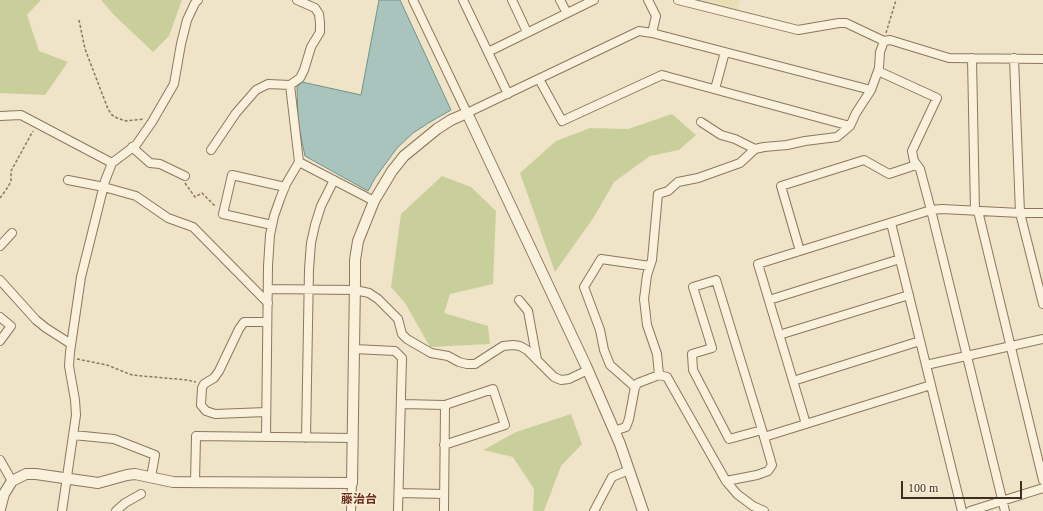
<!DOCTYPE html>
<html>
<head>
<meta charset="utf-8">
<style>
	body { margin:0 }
	#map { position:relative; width:1043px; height:511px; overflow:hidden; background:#f0e4c8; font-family:Georgia,serif }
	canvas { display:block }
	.scale { position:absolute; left:901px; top:481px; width:121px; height:18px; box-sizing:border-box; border:2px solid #3d2e20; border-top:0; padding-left:5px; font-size:12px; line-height:14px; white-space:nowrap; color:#3d2e20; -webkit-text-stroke:3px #f7eed8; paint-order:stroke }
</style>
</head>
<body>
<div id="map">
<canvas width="1043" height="511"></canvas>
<div class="scale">100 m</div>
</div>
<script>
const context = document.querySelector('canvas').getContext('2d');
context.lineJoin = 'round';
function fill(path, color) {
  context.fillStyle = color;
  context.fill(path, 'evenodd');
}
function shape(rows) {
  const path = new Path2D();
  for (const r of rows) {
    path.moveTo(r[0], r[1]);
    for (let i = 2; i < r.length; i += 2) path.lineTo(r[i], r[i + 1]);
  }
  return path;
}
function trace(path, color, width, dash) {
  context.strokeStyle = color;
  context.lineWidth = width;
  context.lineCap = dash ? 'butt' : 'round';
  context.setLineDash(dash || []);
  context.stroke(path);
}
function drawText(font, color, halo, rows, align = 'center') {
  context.font = font + ' Georgia,"Noto Sans JP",serif';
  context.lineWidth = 3.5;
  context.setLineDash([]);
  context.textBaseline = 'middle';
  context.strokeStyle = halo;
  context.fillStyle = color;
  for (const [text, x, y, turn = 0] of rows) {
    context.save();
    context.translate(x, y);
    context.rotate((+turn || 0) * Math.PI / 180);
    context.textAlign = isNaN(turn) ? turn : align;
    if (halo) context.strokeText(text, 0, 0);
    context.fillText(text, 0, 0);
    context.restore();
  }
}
fill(shape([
	[701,0,740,0,737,10]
]), '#e6deb5');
fill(shape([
	[0,0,41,0,27,15,39,51,68,62,45,95,0,93],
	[101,0,182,0,169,36,153,52,113,14],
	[672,114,696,135,679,150,650,156,614,182,594,217,555,272,520,173,556,141,590,128,628,129],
	[442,176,471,187,496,211,493,284,450,294,444,313,488,326,490,344,430,347,405,303,391,287,401,214],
	[571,414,582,444,561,466,544,511,533,511,534,489,513,457,483,450,516,432]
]), '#c9cf9b');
const water = shape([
	[379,0,400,0,451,110,430,122,413,133,397,148,375,178,368,191,305,156,298,123,297,87,302,82,361,95,379,0]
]);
fill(water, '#a9c4bc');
trace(water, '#6f938a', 1);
const minor = shape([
	[297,0,315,8,319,14,320,23,320,32,311,47,304,70,300,78,290,85,299,162,374,201],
	[413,0,467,113,639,31,652,33,871,90],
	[463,0,508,94],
	[512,0,527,32],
	[560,0,567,13],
	[648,0,656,16,652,33],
	[678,0,798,30,839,23,846,23,884,41,880,52,879,68,871,90,856,113,850,126,837,137,805,141,787,145,764,147,755,149,735,139,721,135,701,122],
	[884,41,890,40,949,58,1043,59],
	[488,52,594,0],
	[972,58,975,211],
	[1014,58,1020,213,1043,213],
	[878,71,937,98,912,151,914,161,920,169,931,210,1005,511],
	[539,79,562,121,662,75,850,126],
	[715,89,725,52],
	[0,116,21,115,112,163],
	[132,147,150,163,160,164,185,176],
	[211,150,236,113,256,90,268,84,290,85],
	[68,180,104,187,136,196,168,218,193,227,268,303],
	[978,211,1043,480],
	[891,223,962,511],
	[272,225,223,214,232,175,285,187],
	[0,246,12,233],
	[800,251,781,186,864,160,889,174,916,165],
	[0,280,36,320,46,328,71,344],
	[268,289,355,290,369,293,378,299,398,319,402,334,407,339,431,353,448,356,459,362,467,364,475,364,503,346,513,345,520,346,527,350,554,377,561,380,569,379,588,370],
	[519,300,528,311,537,360],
	[769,300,900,259],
	[0,317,11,326,0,341],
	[779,335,909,295],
	[354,349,395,351,402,358,398,511],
	[926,365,1043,339],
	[659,375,657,354,647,325,644,299,647,275,652,260,658,194,668,191,678,182,698,178,740,163,755,149],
	[793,381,920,341],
	[635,387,638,383,659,375,667,377,726,481,737,494,753,506,764,511],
	[401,404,445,405,493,389,505,425,444,445],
	[266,412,215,414,206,411,201,405,202,388,204,384,214,378,219,371,239,329,244,322,267,322],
	[806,424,758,264,931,210,942,209,1020,213,1043,304],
	[614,431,626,427,629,419,635,387,610,365,604,350,600,330,584,287,601,259,650,266],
	[73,435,114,439,155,455,151,477],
	[266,437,268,266,270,235,274,216,280,199,286,184,299,162],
	[764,437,931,385],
	[306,438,309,269,311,243,315,225,321,206,334,180],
	[0,460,12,481],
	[726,481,757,475,768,471,772,465,762,430,716,280,693,287,712,348,692,354,693,370,729,439,762,430],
	[195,482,196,436,352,438],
	[399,493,444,494],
	[62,511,76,415,75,400,69,366,70,352,81,277,105,181,112,163,136,145,152,122,174,84,181,44,187,20,195,3,198,0],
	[116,511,125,503,141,494],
	[351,511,352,483],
	[444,511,445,405],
	[594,511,612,477,629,470],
	[970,511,1043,488]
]);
const tertiary = shape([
	[0,509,4,494,12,481,26,474,36,474,91,482,98,483,127,475,135,474,173,482,352,483,355,282,355,260,358,241,374,201,392,171,404,156,437,129,451,120,467,113,586,366,620,444,643,511]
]);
trace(minor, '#8d765c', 10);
trace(tertiary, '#8d765c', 12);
trace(shape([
	[79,20,85,49,108,109,112,115,117,118,126,121,144,119],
	[886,33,896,0],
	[185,183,195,197,202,193,216,207],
	[0,198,8,187,11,181,11,171,33,131],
	[77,359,107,365,132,375,187,380,196,382]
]), '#8d765c', 1.5, [3, 2]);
trace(minor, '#faf1dc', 8);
trace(tertiary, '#faf1dc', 10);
drawText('bold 12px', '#6b2e1e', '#f7eed8', [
	["藤治台",359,498]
]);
</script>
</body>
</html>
